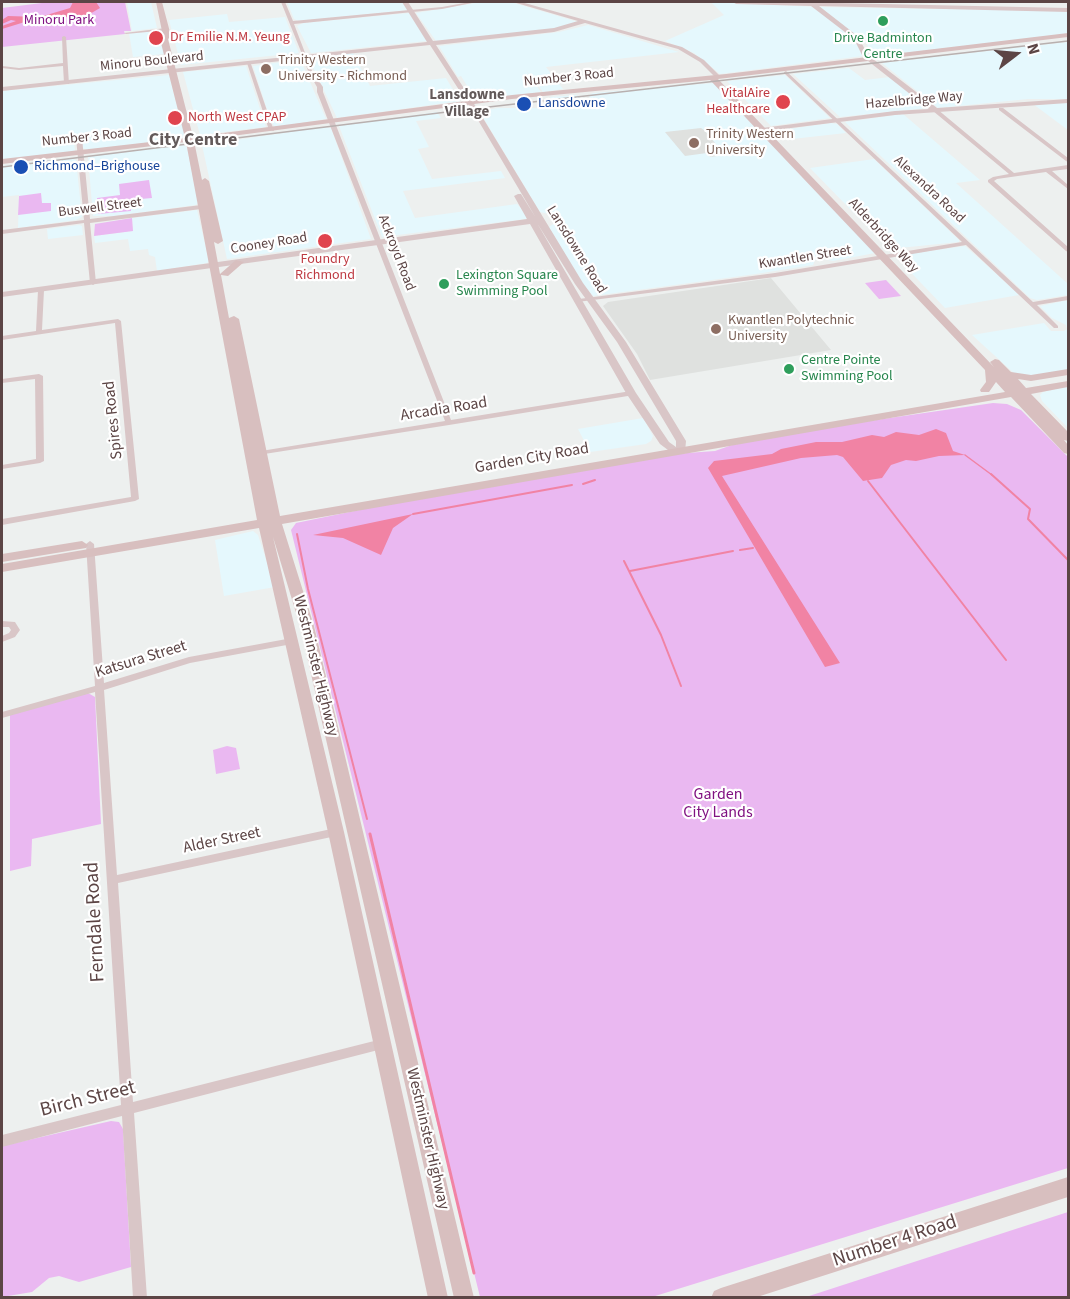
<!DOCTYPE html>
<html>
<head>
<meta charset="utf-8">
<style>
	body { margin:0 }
	#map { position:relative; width:1070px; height:1299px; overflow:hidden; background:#edf0ef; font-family:"Source Sans 3",sans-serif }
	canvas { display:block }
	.frame { position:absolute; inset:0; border:3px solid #5c4545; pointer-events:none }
	.north { position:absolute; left:986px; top:24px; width:60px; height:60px; -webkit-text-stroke:4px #fff; paint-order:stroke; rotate:74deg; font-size:16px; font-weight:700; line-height:24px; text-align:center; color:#5c4545 }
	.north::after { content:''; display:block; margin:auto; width:21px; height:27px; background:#5c4545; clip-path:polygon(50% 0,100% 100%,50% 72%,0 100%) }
</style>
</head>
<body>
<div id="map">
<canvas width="1070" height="1299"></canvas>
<div class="frame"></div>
<div class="north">N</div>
</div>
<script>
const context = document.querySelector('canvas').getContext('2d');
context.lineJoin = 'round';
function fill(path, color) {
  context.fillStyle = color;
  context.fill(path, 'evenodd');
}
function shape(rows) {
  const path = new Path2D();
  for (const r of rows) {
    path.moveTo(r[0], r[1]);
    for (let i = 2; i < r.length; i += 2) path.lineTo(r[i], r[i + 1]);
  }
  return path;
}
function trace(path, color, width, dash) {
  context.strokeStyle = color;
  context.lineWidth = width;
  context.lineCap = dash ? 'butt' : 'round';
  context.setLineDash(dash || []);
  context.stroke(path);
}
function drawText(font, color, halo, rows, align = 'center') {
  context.font = font + ' "Source Sans 3",sans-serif';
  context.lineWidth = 4.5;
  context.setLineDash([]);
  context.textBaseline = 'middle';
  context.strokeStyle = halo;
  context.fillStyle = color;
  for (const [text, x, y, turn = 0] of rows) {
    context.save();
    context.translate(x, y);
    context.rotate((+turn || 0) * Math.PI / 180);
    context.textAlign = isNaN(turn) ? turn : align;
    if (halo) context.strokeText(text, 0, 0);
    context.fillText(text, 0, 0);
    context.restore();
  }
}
fill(shape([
	[127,2,151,2,157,28,132,31],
	[287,2,403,2,408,10,299,21,294,19],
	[481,2,511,2,578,22,554,29,436,41,416,13],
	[711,2,818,7,860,46,863,56,720,74,694,53,665,41,724,15],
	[820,7,1068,11,1068,34,876,56,870,53,867,44],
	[409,13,427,41,311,53,297,26,303,23],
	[227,14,229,22,285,17,299,53,181,65,169,20],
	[588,25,679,52,546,67,563,89,543,92,525,69,541,92,476,100,461,76,458,77,439,46,559,32],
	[158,31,164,54,133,57,129,33],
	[1068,42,1068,99,1028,99,938,108,882,63],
	[353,53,370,86,446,78,460,101,337,118,309,59],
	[296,60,301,61,326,119,275,127,271,122,253,66],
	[246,66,266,127,200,135,183,72],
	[849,68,865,80,890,77,927,108,840,117,793,74],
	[169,75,178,110,176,114,180,115,185,137,183,138,87,150,83,148,82,139,120,132,75,137,72,130,75,150,72,152,2,160,2,91],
	[785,75,829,117,830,118,771,126,727,81],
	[714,83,754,126,753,128,762,134,875,253,833,261,823,259,815,260,813,265,756,274,593,296,583,284,549,227,557,221,553,215,540,212,481,114,487,110,498,108,557,108,550,97,576,95,583,100,590,99,589,95,593,93],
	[1068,103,1068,130,1033,104,1043,103],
	[437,112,441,118,416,121,429,147,418,149,432,179,501,171,505,178,403,191,415,218,517,204,526,214,526,219,382,237,339,126],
	[903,114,980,180,956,183,1068,284,1068,295,1037,300,1030,298,845,122],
	[831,123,837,124,846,133,783,140,775,131],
	[324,127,331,128,371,239,227,259,202,145],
	[183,145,187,147,198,203,196,205,114,216,93,216,88,157],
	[69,158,76,160,82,217,76,220,18,228,19,195,2,197,2,166],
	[874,159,959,240,959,242,889,249,810,168],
	[197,210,209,261,207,263,157,271,155,257,149,255,148,249,130,251,128,239,95,243,94,236,133,231,132,218],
	[79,225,82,226,83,235,48,239,47,229],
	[965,246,991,269,1019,295,945,308,897,258,901,255],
	[1068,300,1068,371,1035,377,1015,374,972,335,1044,323,1051,331,1064,331,1067,329,1066,325,1052,318,1040,306],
	[1068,386,1068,428,1042,401,1040,395,1043,392],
	[643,418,653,436,651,441,646,444,590,452,578,429],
	[253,531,258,535,275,587,224,596,215,540]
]), '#e5f8fd');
fill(shape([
	[701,128,705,131,725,155,710,157,707,153,685,156,665,132],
	[771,278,831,350,650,380,637,354,603,306,608,302]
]), '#dfe1df');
fill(shape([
	[50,2,125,2,131,31,124,31,125,34,2,47,2,8],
	[149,180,152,198,130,200,131,211,98,214,97,198,120,195,119,184],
	[41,193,42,203,51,203,51,211,18,215,19,196],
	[132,218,133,231,94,236,95,224],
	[886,280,901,296,879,299,865,283],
	[993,403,1007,404,1021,410,1068,457,1068,1168,652,1297,480,1297,291,530,296,523,369,508,673,454,715,451,732,445,821,428],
	[88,693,95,697,101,824,32,839,31,866,10,871,10,715],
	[227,746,236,748,240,769,216,774,213,750],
	[111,1121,119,1122,123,1129,131,1267,79,1282,59,1276,49,1278,32,1292,2,1297,2,1146],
	[1068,1212,1068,1297,806,1297]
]), '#eab8f1');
fill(shape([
	[73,2,96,2,100,8,88,15,28,21,2,29,2,26,16,21,11,20,2,24,2,20,8,16,40,17,70,8],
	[936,429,946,433,953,451,965,455,939,456,916,461,906,460,891,465,882,478,863,481,843,457,837,455,801,458,722,476,840,663,825,667,708,468,714,461,772,454,781,449,816,442,842,442,872,435,884,437,896,432,919,435],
	[413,514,393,528,381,555,343,538,313,535]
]), '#f183a4');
trace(shape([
	[965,455,992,475]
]), '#f183a4', 1.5);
trace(shape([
	[991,474,1030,509,1028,519,1068,560],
	[868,481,1006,660],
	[583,484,595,480],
	[413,514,572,485],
	[297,534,308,589,367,819],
	[740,550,753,548],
	[624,561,661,635,681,686],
	[630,571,733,551]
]), '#f183a4', 2);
trace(shape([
	[370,834,474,1273]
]), '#f183a4', 3);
fill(shape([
	[281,2,285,2,293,21,442,7,470,2,477,2,442,9,294,24,312,71,323,87,323,92,451,420,631,391,635,393,634,395,449,425,258,455,258,451,261,451,445,421,317,92,317,87,310,75,307,74,308,71,304,59,281,2],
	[166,28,168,28,168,30,126,34,124,33,166,28],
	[64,36,66,37,69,84,64,83,63,66,19,70,2,68,2,66,19,68,63,63,62,37,64,36],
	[247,63,251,64,274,131,269,130,247,63],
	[786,71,1033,302,1068,296,1068,300,1037,305,1058,326,1058,328,1054,328,966,245,775,277,577,302,577,300,579,299,775,273,962,242,784,73,784,72,786,71],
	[999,108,1003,108,1068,158,1068,162,1066,161,999,110,999,108],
	[933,109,937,109,1014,173,1068,165,1068,169,1052,171,1068,185,1068,189,1046,172,997,179,994,181,1068,247,1068,252,1066,251,988,182,988,180,993,177,1009,174,933,111,933,109],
	[79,136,82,138,90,219,201,205,204,207,201,209,90,223,96,283,93,285,90,283,84,223,2,234,2,230,84,220,76,138,79,136],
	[41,288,44,290,42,330,118,319,121,321,139,499,135,501,2,525,2,519,131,497,115,323,2,340,2,336,36,331,38,290,41,288],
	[39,374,43,376,44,461,40,463,2,469,2,465,36,459,35,379,2,383,2,379,39,374],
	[90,541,94,544,104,683,189,657,292,638,296,641,292,644,190,663,104,690,117,875,336,828,340,829,341,832,340,835,336,836,118,883,133,1102,382,1039,386,1040,388,1044,386,1048,382,1049,134,1113,147,1298,133,1298,122,1116,2,1147,2,1135,121,1105,95,692,2,718,2,712,95,686,86,544,90,541],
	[2,621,15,622,20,630,15,637,2,642,2,636,9,633,11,630,9,627,2,627,2,621]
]), '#d9c6c7');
fill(shape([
	[402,2,408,2,433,41,554,28,578,21,513,2,521,2,682,47,704,60,721,77,716,78,700,62,678,49,585,23,554,32,436,45,478,110,583,283,626,342,686,441,685,452,672,453,660,444,626,393,530,224,2,297,2,292,527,219,514,196,518,194,521,194,536,218,472,110,430,45,2,91,2,87,427,42,402,2],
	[537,223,575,284,617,342,676,441,676,447,669,442,636,393,537,223],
	[733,2,790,2,1068,8,1068,12,819,6,864,41,865,42,862,44,868,55,937,108,1068,99,1068,103,895,115,759,132,759,128,762,128,895,111,929,109,863,57,854,39,811,6,736,4,733,2]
]), '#d9c6c7');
fill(shape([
	[156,2,162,2,171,36,168,39,193,137,512,95,726,74,1068,33,1068,37,718,79,994,367,990,362,995,359,999,360,1011,372,1031,375,1068,369,1068,375,1031,381,1018,379,1026,388,1068,381,1068,387,1031,394,1068,432,1068,441,1064,440,1068,445,1068,454,1064,453,1011,397,282,524,314,626,474,1298,454,1298,300,626,273,537,344,832,448,1298,428,1298,328,832,259,528,2,572,2,564,257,520,186,142,2,164,2,159,185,138,160,39,163,36,156,2],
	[710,80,985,370,986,382,980,390,981,392,989,392,996,382,1005,392,280,516,239,319,234,316,229,318,221,275,228,276,244,262,236,260,220,274,214,242,218,244,223,241,209,181,205,178,202,180,194,141,512,99,710,80],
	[82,541,88,545,86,548,2,562,2,554,82,541],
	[1068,1177,1068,1197,754,1298,711,1298,714,1291,721,1288,1068,1177]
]), '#d8bfbf');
trace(shape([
	[2,167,471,109,1068,41]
]), '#b8b0af', 1.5);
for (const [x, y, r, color] of [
	[883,21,6,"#2e9e5b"],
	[156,38,8,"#e0444e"],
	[266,69,6,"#8d6e63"],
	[783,102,8,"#e0444e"],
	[524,104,8,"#1a4fb4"],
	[175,118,8,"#e0444e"],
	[694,143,6,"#8d6e63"],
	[21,167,8,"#1a4fb4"],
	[325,241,8,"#e0444e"],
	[444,284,6,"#2e9e5b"],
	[716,329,6,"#8d6e63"],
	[789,369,6,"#2e9e5b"]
]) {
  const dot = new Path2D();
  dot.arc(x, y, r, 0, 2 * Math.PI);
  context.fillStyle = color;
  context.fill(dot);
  trace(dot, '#fff', 2);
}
drawText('14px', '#801181', '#fff', [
	["Minoru Park",59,21]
]);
drawText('14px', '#be3a42', '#fff', [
	["Dr Emilie N.M. Yeung",170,38],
	["VitalAire",770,94,"right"],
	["Healthcare",770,110,"right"],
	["North West CPAP",188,118],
	["Foundry",325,260,"center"],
	["Richmond",325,276,"center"]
], 'left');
drawText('14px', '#27864d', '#fff', [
	["Drive Badminton",883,39,"center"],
	["Centre",883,55,"center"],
	["Lexington Square",456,276],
	["Swimming Pool",456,292],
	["Centre Pointe",801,361],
	["Swimming Pool",801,377]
], 'left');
drawText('14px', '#785e54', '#fff', [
	["Trinity Western",278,61],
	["University - Richmond",278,77],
	["Trinity Western",706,135],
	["University",706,151],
	["Kwantlen Polytechnic",728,321],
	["University",728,337]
], 'left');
drawText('14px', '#5c4545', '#fff', [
	["Minoru Boulevard",152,62,-6],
	["Number 3 Road",569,78,-6],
	["Hazelbridge Way",914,101,-5],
	["Number 3 Road",87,138,-6],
	["Alexandra Road",929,190,43],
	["Buswell Street",100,208,-7],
	["Alderbridge Way",883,236,47],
	["Cooney Road",269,244,-9],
	["Lansdowne Road",576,250,58],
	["Ackroyd Road",396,253,69],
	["Kwantlen Street",805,258,-9]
]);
drawText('14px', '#164399', '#fff', [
	["Lansdowne",538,104],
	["Richmond–Brighouse",34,167]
], 'left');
drawText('bold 15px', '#635a5a', '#fff', [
	["Lansdowne",467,96],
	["Village",467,113]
]);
drawText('16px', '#5c4545', '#fff', [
	["Arcadia Road",444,410,-9],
	["Spires Road",114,420,-96],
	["Garden City Road",532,459,-10],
	["Katsura Street",141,660,-17],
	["Westminster Highway",315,666,76],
	["Alder Street",222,841,-12],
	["Westminster Highway",427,1139,77]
]);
drawText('16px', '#801181', '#fff', [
	["Garden",718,795],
	["City Lands",718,813]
]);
drawText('bold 18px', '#635a5a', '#fff', [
	["City Centre",193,141]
]);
drawText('20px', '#5c4545', '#fff', [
	["Ferndale Road",96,922,-93],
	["Birch Street",88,1100,-14],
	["Number 4 Road",895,1242,-18]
]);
</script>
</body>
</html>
